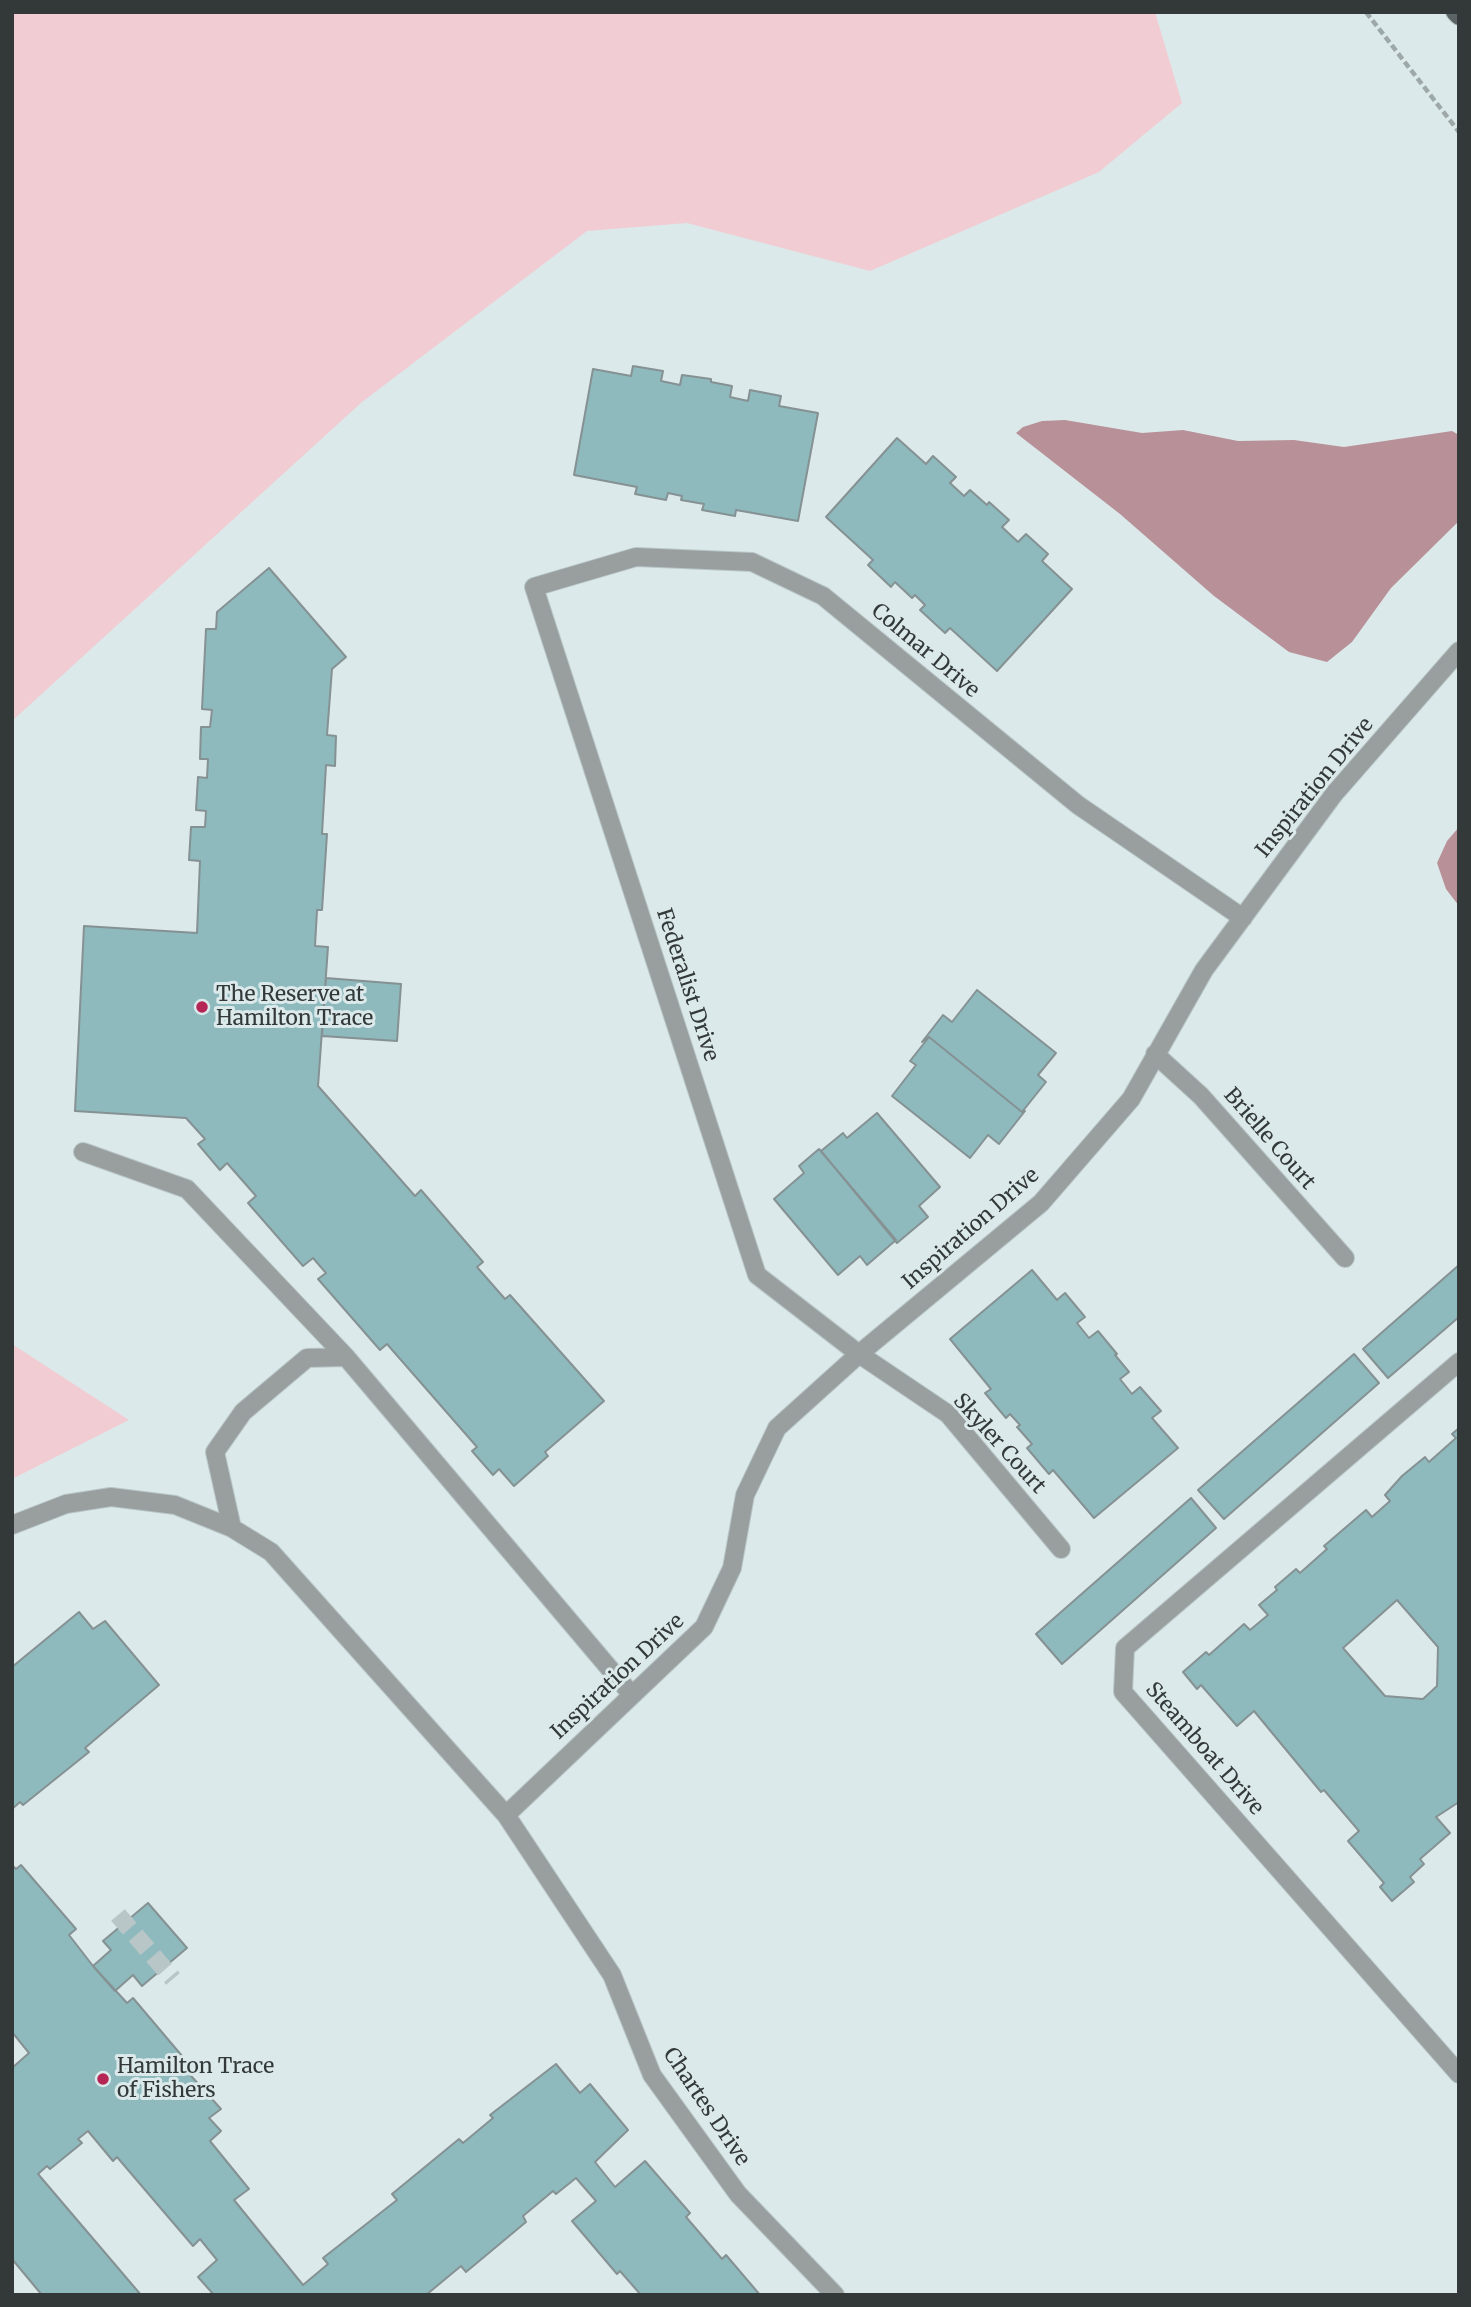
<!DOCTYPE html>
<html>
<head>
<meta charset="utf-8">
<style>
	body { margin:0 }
	#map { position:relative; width:1471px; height:2307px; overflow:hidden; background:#dbe9ea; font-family:Merriweather,serif }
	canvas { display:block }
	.frame { position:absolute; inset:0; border:14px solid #333839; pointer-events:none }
</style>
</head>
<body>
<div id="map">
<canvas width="1471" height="2307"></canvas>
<div class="frame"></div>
</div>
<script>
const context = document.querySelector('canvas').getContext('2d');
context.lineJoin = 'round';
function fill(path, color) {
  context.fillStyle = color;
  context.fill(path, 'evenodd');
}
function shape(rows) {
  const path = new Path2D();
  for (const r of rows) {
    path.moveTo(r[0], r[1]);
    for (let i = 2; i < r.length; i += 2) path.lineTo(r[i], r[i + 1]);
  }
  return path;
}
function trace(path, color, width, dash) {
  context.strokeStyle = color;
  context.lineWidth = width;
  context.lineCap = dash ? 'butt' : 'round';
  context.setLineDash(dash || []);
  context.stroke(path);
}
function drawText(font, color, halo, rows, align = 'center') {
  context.font = font + ' Merriweather,serif';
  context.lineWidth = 6;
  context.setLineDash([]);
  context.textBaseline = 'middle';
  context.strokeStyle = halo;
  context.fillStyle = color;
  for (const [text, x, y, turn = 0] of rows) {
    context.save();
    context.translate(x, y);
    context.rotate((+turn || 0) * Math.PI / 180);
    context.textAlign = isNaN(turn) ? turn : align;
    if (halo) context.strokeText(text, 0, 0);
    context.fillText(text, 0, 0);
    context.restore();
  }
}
fill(shape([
	[12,12,1155,12,1182,103,1099,172,870,271,687,223,587,231,362,402,12,721],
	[12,1344,129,1420,12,1479]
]), '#f1ccd2');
fill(shape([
	[1065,420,1142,433,1183,430,1238,441,1294,440,1344,447,1452,431,1459,435,1459,521,1391,588,1352,642,1327,662,1289,652,1214,596,1120,514,1016,433,1023,427,1042,421],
	[1459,827,1459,906,1446,889,1437,863,1447,841]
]), '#b89198');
const building = shape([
	[633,366,663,371,661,381,680,385,682,375,711,379,711,382,732,386,730,397,748,401,750,390,781,396,779,406,818,413,798,521,736,510,735,516,702,510,704,504,681,500,682,496,668,493,666,500,635,494,637,487,574,475,593,369,631,376,633,366],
	[897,438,926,464,933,456,956,477,950,483,964,496,970,490,987,505,989,502,1009,520,1002,527,1018,542,1026,534,1048,554,1042,561,1072,589,997,671,950,628,945,633,920,610,925,605,915,595,912,598,895,582,891,587,868,565,873,560,826,517,897,438],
	[269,568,346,657,332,669,327,735,336,736,335,766,326,765,322,834,327,834,322,910,317,910,315,946,328,947,318,1086,415,1196,421,1190,483,1262,477,1267,505,1299,510,1295,604,1401,545,1452,548,1456,514,1486,499,1469,493,1475,472,1451,477,1447,387,1344,380,1350,318,1279,326,1273,313,1258,303,1266,248,1203,256,1196,227,1163,220,1170,198,1144,205,1139,186,1118,75,1111,84,926,197,933,200,861,189,860,191,827,205,827,206,811,196,810,198,777,207,778,208,759,200,759,201,727,210,727,212,710,202,709,206,629,216,629,217,612,269,568],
	[326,978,401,984,397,1041,322,1036,326,978],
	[977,990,1056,1053,1038,1075,1046,1082,1022,1112,929,1037,922,1042,943,1015,952,1022,977,990],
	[929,1037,1022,1112,1025,1111,999,1144,988,1135,970,1158,892,1096,916,1065,910,1061,929,1037],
	[877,1113,940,1187,919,1206,928,1217,897,1243,821,1151,843,1133,847,1138,877,1113],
	[819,1149,896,1240,867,1265,860,1256,838,1275,774,1199,804,1173,799,1166,819,1149],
	[1459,1265,1459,1317,1388,1378,1363,1349,1459,1265],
	[1032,1270,1057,1300,1065,1293,1085,1317,1077,1323,1089,1338,1098,1331,1117,1354,1115,1355,1129,1372,1120,1379,1132,1394,1140,1387,1161,1411,1152,1418,1178,1448,1094,1518,1053,1470,1049,1474,1027,1448,1032,1444,1017,1427,1020,1425,1010,1414,1006,1418,985,1393,991,1389,950,1339,1032,1270],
	[1354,1354,1379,1383,1224,1519,1198,1490,1354,1354],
	[1459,1428,1459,1802,1436,1817,1450,1833,1420,1859,1424,1864,1410,1877,1414,1882,1392,1901,1380,1887,1384,1883,1348,1841,1359,1831,1324,1790,1321,1792,1254,1711,1237,1726,1201,1685,1197,1689,1183,1672,1206,1652,1209,1655,1244,1624,1250,1630,1268,1615,1259,1605,1277,1590,1275,1587,1296,1569,1300,1573,1327,1549,1324,1546,1366,1510,1372,1517,1390,1501,1385,1495,1402,1476,1425,1457,1429,1462,1456,1438,1452,1434,1459,1428],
	[1397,1600,1438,1647,1437,1686,1423,1699,1385,1696,1343,1648,1397,1600],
	[1191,1498,1216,1528,1062,1664,1036,1634,1191,1498],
	[79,1612,93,1629,105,1621,159,1685,85,1748,89,1752,23,1805,20,1802,12,1809,12,1667,79,1612],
	[12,1865,16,1869,21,1865,76,1929,69,1935,93,1966,127,2003,133,1998,188,2063,183,2067,221,2109,209,2118,221,2131,210,2141,249,2189,234,2200,303,2285,328,2264,323,2258,397,2200,392,2194,459,2139,463,2143,493,2118,490,2115,556,2064,580,2093,590,2084,628,2130,595,2162,615,2187,645,2161,690,2213,686,2217,722,2259,726,2255,760,2295,641,2295,620,2271,617,2274,572,2221,596,2201,576,2178,556,2194,553,2191,523,2216,526,2222,466,2272,461,2266,426,2295,214,2295,198,2277,217,2260,200,2239,193,2246,117,2157,113,2161,88,2131,78,2139,82,2143,50,2169,47,2166,38,2174,141,2295,42,2295,12,2259,12,2068,29,2053,12,2032,12,1865],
	[148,1903,187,1948,142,1986,133,1975,115,1991,93,1966,111,1950,103,1941,148,1903]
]);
fill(building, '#8ebabe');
trace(building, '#859192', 2);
trace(shape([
	[118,1915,173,1979]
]), '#b9c6c7', 18, [18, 9]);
const minor = shape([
	[1155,1054,1201,1096,1345,1258],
	[83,1152,187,1189,346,1357],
	[1459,1362,1125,1648,1123,1692,1459,2074],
	[12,1525,66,1504,111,1497,175,1505,232,1528,271,1552,506,1815,612,1975,652,2075,738,2194,835,2295],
	[232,1528,215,1452,243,1412,307,1358,346,1357,632,1695],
	[1061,1549,948,1414,859,1354,757,1275,534,587,636,557,752,562,823,596,1078,805,1243,918],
	[506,1815,704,1627,732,1568,745,1495,777,1428,859,1354,1041,1203,1131,1099,1204,970,1334,794,1459,651]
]);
const major = shape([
	[1455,12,1459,16]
]);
trace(minor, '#b9c6c7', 20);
trace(major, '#b9c6c7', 20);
trace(shape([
	[1366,12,1459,132]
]), '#9ea8a9', 4.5, [7, 3.5]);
trace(minor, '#999f9f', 18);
trace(major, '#5a6465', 18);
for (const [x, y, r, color] of [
	[202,1007,7,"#b52657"],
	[103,2079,7,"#b52657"]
]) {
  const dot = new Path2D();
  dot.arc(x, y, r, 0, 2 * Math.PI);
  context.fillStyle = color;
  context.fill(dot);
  trace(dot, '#dbe9ea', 2.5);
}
drawText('21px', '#333839', '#dbe9ea', [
	["Colmar Drive",925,651,40],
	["Inspiration Drive",1315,788,-51],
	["Federalist Drive",687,985,72],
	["Brielle Court",1269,1139,49],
	["Inspiration Drive",971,1229,-41],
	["Skyler Court",999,1444,48],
	["Inspiration Drive",618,1677,-43],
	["Steamboat Drive",1204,1749,49],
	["Chartes Drive",706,2107,56]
]);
drawText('21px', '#333839', '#dbe9ea', [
	["The Reserve at",216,995],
	["Hamilton Trace",216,1019],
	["Hamilton Trace",117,2067],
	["of Fishers",117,2091]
], 'left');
</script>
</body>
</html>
